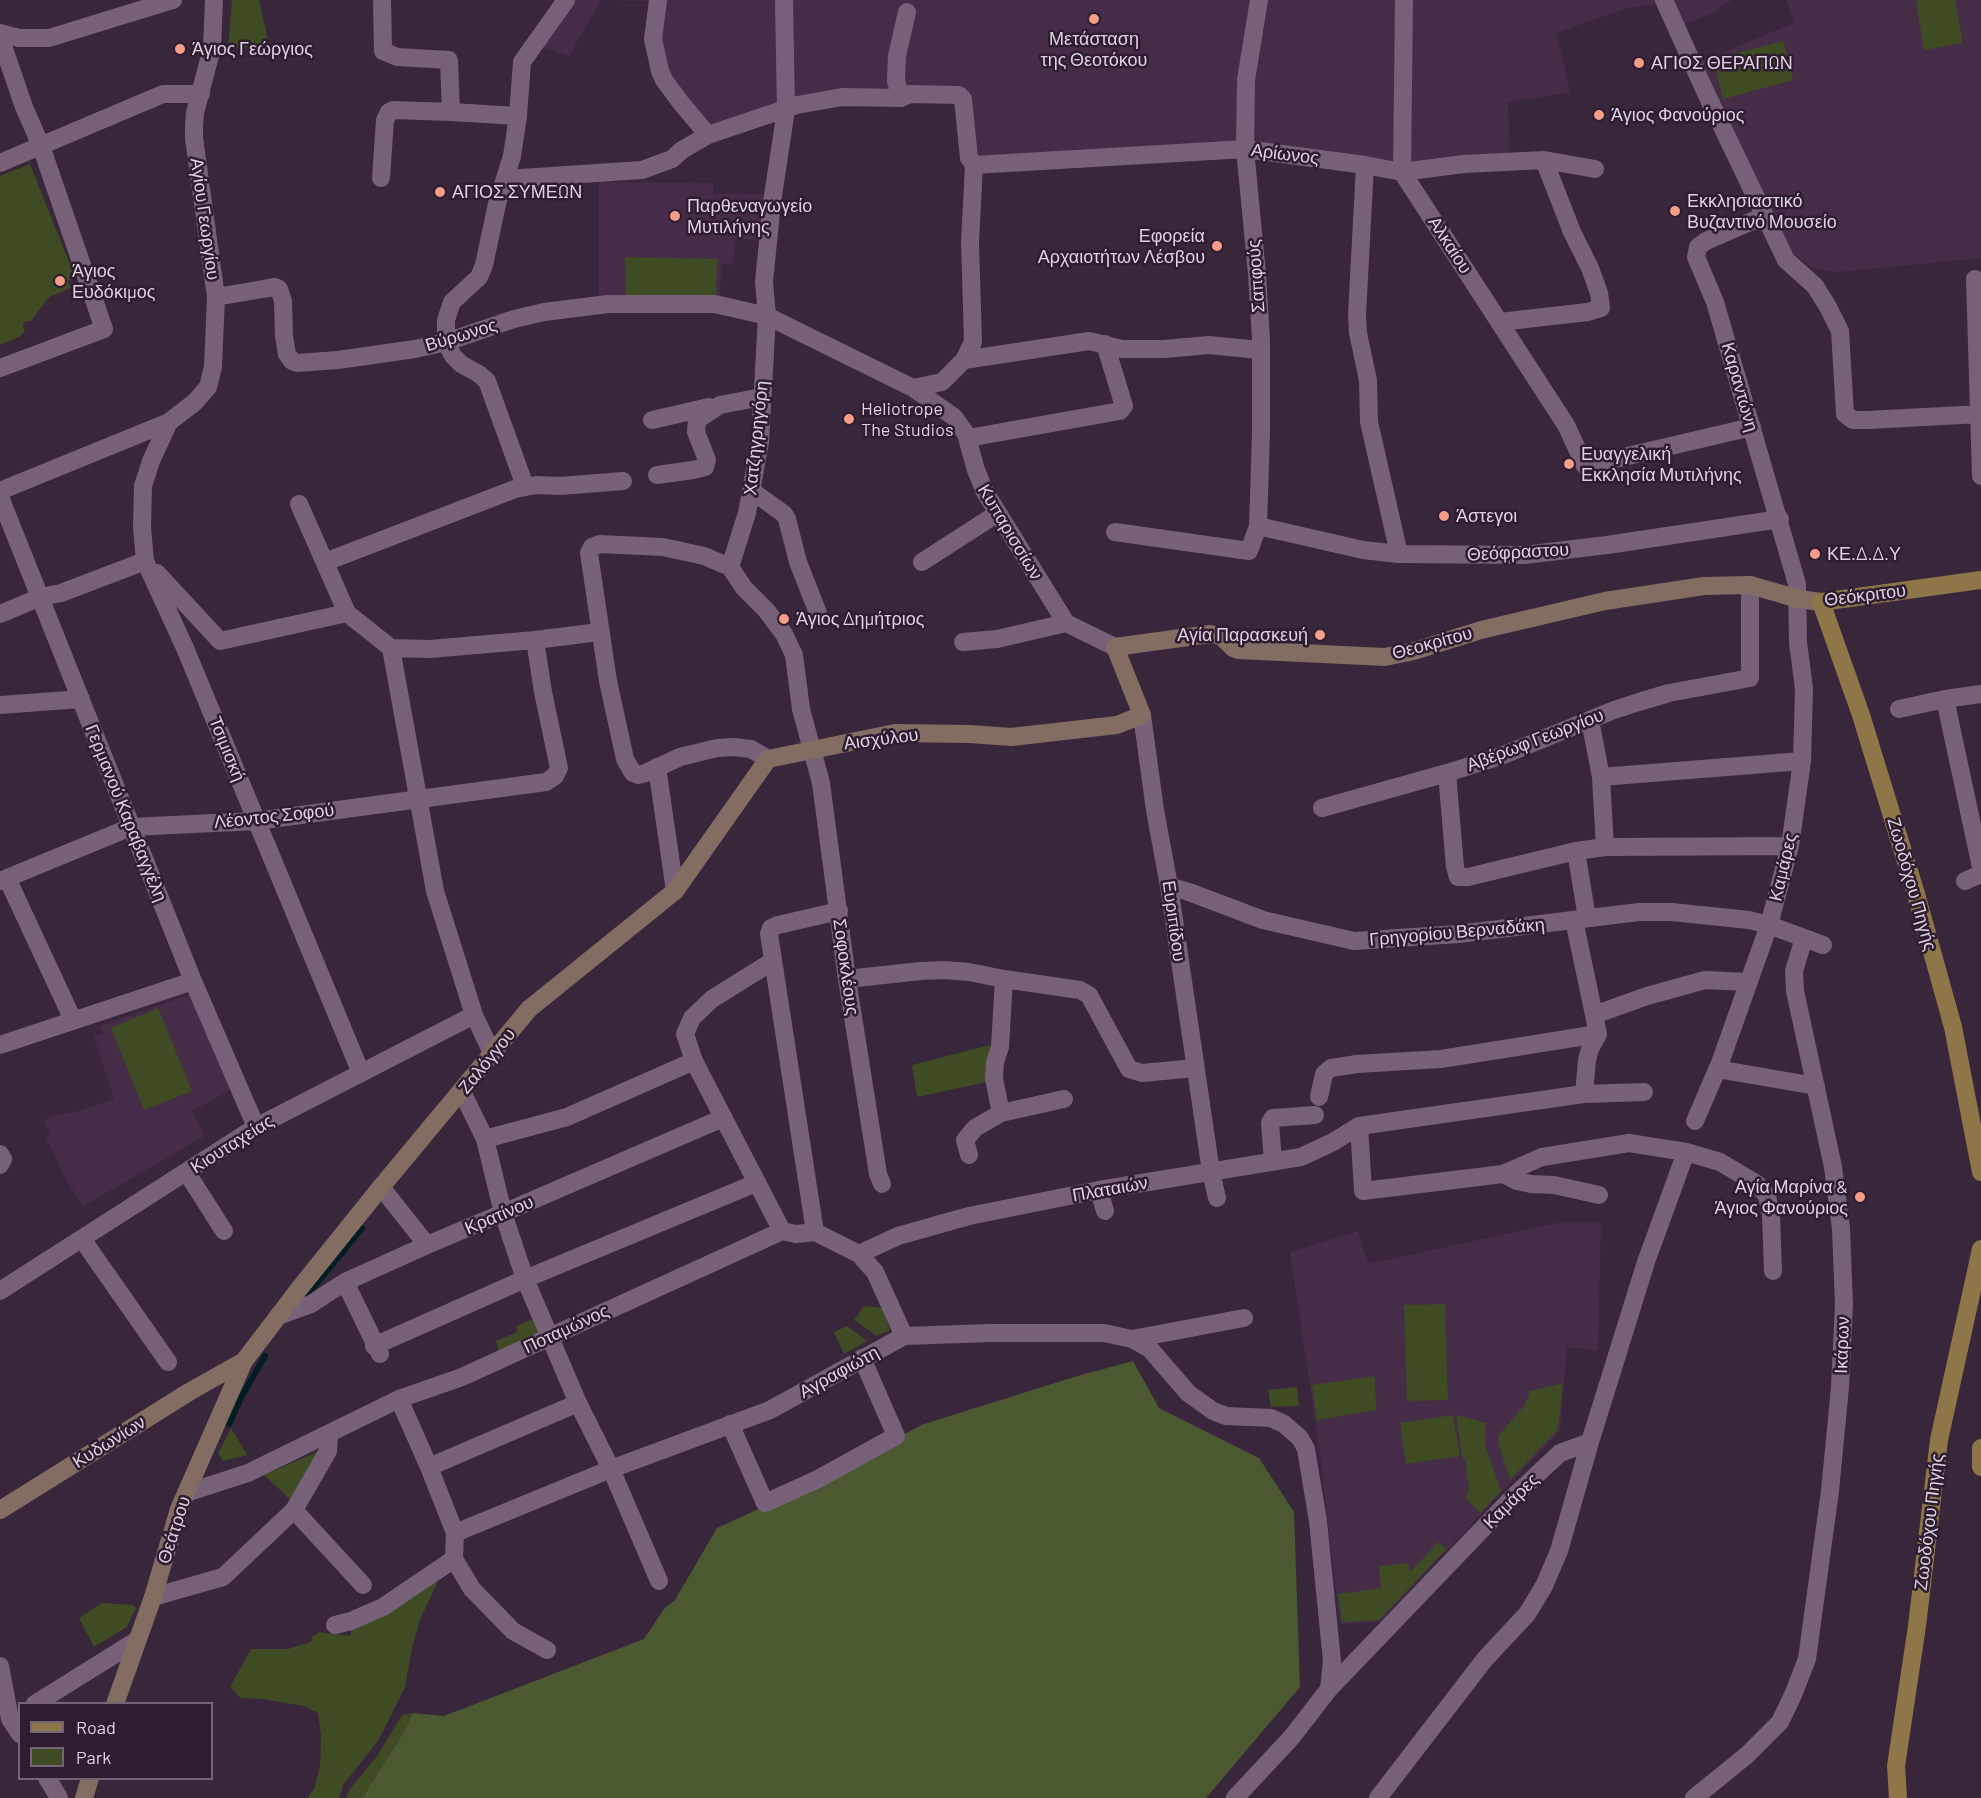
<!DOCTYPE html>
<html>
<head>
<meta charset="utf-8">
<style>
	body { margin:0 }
	#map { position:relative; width:1981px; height:1798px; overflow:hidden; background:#38263b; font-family:Barlow,sans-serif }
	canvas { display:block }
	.legend { position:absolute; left:18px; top:1702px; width:195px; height:78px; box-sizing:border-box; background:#2e1c30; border:2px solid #746576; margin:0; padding:8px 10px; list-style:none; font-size:18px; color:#ded2e0 }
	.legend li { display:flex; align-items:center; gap:12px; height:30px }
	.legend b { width:30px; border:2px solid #746576 }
</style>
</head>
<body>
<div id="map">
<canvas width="1981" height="1798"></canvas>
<ul class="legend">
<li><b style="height:8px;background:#8f7649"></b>Road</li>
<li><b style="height:16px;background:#3e4b23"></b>Park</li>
</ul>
</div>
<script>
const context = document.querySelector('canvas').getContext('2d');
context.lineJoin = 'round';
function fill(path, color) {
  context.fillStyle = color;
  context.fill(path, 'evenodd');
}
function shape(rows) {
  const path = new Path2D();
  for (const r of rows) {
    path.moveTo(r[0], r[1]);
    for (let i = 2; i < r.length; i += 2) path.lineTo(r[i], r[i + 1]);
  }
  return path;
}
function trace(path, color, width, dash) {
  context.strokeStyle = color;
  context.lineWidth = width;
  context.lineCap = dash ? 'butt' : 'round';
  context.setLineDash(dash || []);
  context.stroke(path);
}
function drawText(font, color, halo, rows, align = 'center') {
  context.font = font + ' Barlow,sans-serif';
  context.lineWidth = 5;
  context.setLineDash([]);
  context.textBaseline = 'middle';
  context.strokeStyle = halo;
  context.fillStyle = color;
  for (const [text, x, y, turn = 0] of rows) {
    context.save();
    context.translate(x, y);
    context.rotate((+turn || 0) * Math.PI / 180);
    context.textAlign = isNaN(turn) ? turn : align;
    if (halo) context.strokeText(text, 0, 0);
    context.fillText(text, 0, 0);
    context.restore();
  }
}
fill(shape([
	[560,0,1732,0,1712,13,1672,29,1661,4,1626,8,1557,33,1570,92,1508,102,1510,156,1397,166,1290,149,975,160,966,93,910,91,709,128,661,61,654,1,601,0,569,56,530,44],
	[1786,0,1981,0,1981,258,1838,272,1814,269,1791,252,1699,62,1794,23],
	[599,182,713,183,713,194,768,194,765,240,736,239,733,265,721,264,720,300,599,299],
	[194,993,236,1087,192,1111,205,1136,83,1206,64,1176,46,1137,50,1135,44,1120,51,1116,81,1111,114,1099,94,1037,103,1033,100,1026],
	[1557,1223,1601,1223,1598,1351,1567,1347,1560,1431,1379,1622,1340,1624,1318,1439,1290,1252,1358,1231,1368,1264]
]), '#452d48');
fill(shape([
	[232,0,259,0,269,45,228,49],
	[1916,0,1955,0,1963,43,1924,50],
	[1783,41,1793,80,1723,99,1713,59],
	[30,164,73,272,70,273,72,279,68,281,71,288,49,297,31,321,24,322,23,326,25,331,21,336,0,345,0,176],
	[625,257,717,259,716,296,626,297],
	[158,1008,192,1091,144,1110,111,1028],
	[990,1045,987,1082,917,1097,912,1065],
	[1445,1304,1448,1400,1407,1401,1404,1305],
	[864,1306,883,1308,890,1330,877,1336,854,1320],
	[533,1319,539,1335,500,1353,496,1341,517,1332,516,1326],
	[847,1326,867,1341,844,1354,834,1332],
	[1375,1376,1376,1410,1317,1420,1312,1385],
	[1563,1383,1558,1429,1510,1480,1499,1445,1498,1436,1525,1405,1530,1391],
	[1297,1387,1299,1406,1271,1407,1268,1390],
	[1453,1415,1460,1456,1406,1464,1400,1423],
	[1456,1415,1486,1423,1485,1445,1501,1491,1480,1513,1466,1498,1469,1488,1465,1461,1462,1456],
	[231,1428,247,1455,223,1461,218,1453],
	[317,1452,318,1456,292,1501,264,1475],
	[1438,1542,1446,1549,1379,1620,1342,1622,1338,1594,1381,1588,1379,1566,1408,1563,1410,1572],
	[437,1580,437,1583,420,1620,412,1648,405,1687,378,1741,343,1785,339,1798,307,1798,314,1789,320,1767,321,1735,318,1713,304,1706,263,1699,241,1698,230,1687,251,1649,288,1649,311,1642,312,1637,319,1632,351,1636,351,1626],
	[102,1603,133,1605,136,1608,127,1627,94,1647,79,1618],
	[413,1713,404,1732,362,1798,346,1798,349,1790,377,1756,402,1715]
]), '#3e4b23');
fill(shape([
	[1133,1361,1159,1408,1259,1458,1294,1512,1300,1687,1206,1798,362,1798,404,1732,413,1713,444,1716,644,1639,664,1609,675,1600,717,1528,820,1481,921,1425,1074,1377]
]), '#4b5930');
trace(shape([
	[303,1300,362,1228],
	[229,1424,242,1396,265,1356]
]), '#001e22', 6);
trace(shape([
	[658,0,653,39,660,71,664,80,681,103,708,135],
	[784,0,786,110,772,202,764,282,767,316,760,442,747,513,730,567,744,588,766,610,784,634,794,655,801,709,821,783,847,979,878,1174,882,1184],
	[1404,0,1402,172,1566,425,1585,466,1752,427],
	[1664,0,1705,91,1786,260,1815,286,1828,307,1840,331,1845,414,1853,420,1868,420,1981,414],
	[0,33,19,38,49,38,173,0],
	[0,37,24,107,41,146,104,329,0,368],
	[901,98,896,81,897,56,907,12],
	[451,112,518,116],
	[0,163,163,94,201,94],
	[974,165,1245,149,1365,165,1402,172,1464,164,1544,160,1595,169],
	[1365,165,1357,315,1358,333,1368,380,1369,422,1399,554],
	[381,178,385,120,389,112,393,110,451,112,449,60,397,57,383,51,382,0],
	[506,179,642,170,672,159,682,150,708,135,797,105,842,97,901,98,910,94,959,95,963,99,969,158,974,165,970,242,973,342,964,360],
	[1975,279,1981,476],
	[216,297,263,289,275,287,279,289,283,301,284,336,287,354,292,361,297,363,338,360,415,349,446,342,514,319,544,312,608,304,715,304,767,316,913,388,954,417,966,434,976,470,985,492,1066,623,1115,647],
	[1500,322,1588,312,1601,308,1599,293,1590,268,1572,232,1544,160],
	[913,388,942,382,964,360,1089,341,1122,349,1164,349,1209,345,1259,350],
	[652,420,709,407],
	[169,422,151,461,143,486,142,527,145,561,185,648,361,1073],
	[968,438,1120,411,1124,406,1105,344],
	[657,475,693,470,705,467,707,460,696,432,697,420,720,405,762,397],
	[525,486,487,381,479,374,461,364,453,356,446,342,446,320,452,302,479,277,484,265,497,204,512,156,518,116,522,62,566,0],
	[0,491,169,422,195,402,208,387,213,367,216,297,194,138,194,125,195,113,212,48,214,0],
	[752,491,784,514,787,519,798,562,818,613,818,617],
	[0,497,193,981,256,1127],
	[299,504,347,613,391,648,430,649,535,640,599,632],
	[1258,526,1363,550,1399,554,1524,555,1607,545,1780,519],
	[1115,532,1249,551,1258,526,1261,433,1261,339,1257,274,1245,149,1246,80,1259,0],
	[325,562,515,489,536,485,560,486,623,481],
	[922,562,998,513],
	[730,567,704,556,663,547,600,544,592,547,589,553,608,681,625,759,633,773,638,775,646,773,680,757,717,748,734,747,751,749,768,759],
	[157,573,220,641,347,613],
	[0,614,41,597,61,593,145,561],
	[963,642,997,639,1066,623],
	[391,648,435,891,474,1015,492,1053],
	[1945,699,1981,867],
	[0,705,81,699],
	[1899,709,1945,699,1981,694],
	[1142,715,1155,810,1169,886,1211,1172,1217,1198],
	[1590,720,1601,777,1605,847],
	[657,767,675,891],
	[1447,773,1455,867,1458,877,1468,877,1576,851,1605,847,1790,846],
	[1601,777,1802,761],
	[1322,808,1447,773,1501,756,1614,710,1642,701,1669,693,1750,678,1750,585],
	[1576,851,1587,918],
	[7,878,73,1020],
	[0,881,131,827,256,821,546,782,555,776,559,768,543,692,535,640],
	[1965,881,1981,874],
	[1169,886,1189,892,1263,920,1354,941,1458,934,1639,912,1672,912,1749,920,1769,925,1823,945],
	[773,961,712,999,692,1018,685,1034,694,1061,782,1231],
	[847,979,920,971,945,970,969,972,1004,979,1080,990,1089,995,1129,1069,1142,1073,1195,1068],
	[1594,1015,1647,996,1705,980,1748,982],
	[0,1045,193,981],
	[1717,1069,1816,1086],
	[462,1092,485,1139,503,1213,525,1279,578,1403,611,1469,659,1581],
	[1584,1094,1644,1092],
	[1319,1097,1324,1074,1331,1068,1357,1064,1441,1059,1598,1034],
	[1001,1113,994,1079,995,1062,1000,1047,1004,979],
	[1695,1121,1720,1063,1769,925,1790,846,1802,761,1804,689,1798,642,1797,584,1715,302,1696,257,1698,247,1706,241,1764,216],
	[1359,1126,1363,1191,1503,1174,1542,1157,1629,1143,1686,1152,1720,1162,1757,1184,1767,1196,1771,1215,1773,1271],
	[485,1139,567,1117,694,1061],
	[0,1154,3,1159,0,1165],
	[969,1155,965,1140,975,1128,1001,1113,1064,1099],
	[1273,1161,1270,1123,1273,1118,1315,1115],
	[187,1173,224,1231],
	[1503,1174,1517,1181,1531,1184,1554,1185,1599,1195],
	[381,1187,427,1245],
	[1099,1190,1105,1211],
	[815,1232,769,934,771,928,778,925,839,911],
	[82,1239,168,1362],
	[859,1254,898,1236,969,1216,1099,1190,1301,1157,1333,1142,1359,1126,1584,1094,1587,1060,1590,1049,1598,1034,1574,920],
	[345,1282,380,1354],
	[0,1291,256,1127,474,1015],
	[278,1316,311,1304,345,1282,427,1245,503,1213,723,1118],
	[1132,1339,1150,1349,1188,1393,1213,1411,1226,1416,1271,1418,1284,1424,1300,1438,1306,1449,1318,1521,1332,1661,1329,1689],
	[374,1346,525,1279,756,1183],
	[399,1399,429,1467,455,1533,454,1559,472,1589,513,1631,547,1650],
	[730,1424,765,1503,818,1479,896,1436,862,1358],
	[429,1467,578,1403],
	[186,1493,248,1473,399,1399,462,1377,782,1231,796,1234,815,1232,859,1254,875,1272,904,1336],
	[294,1510,363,1585],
	[455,1533,611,1469,770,1410,904,1336,990,1333,1104,1333,1132,1339,1244,1318],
	[153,1597,223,1577,294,1510,328,1451,329,1435],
	[335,1625,351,1621,383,1607,454,1559],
	[0,1666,10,1719,20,1734],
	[35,1704,136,1641],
	[47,1778,59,1798],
	[1235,1798,1291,1738,1329,1689,1513,1497,1560,1453,1590,1442],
	[1378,1798,1485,1659,1527,1614,1544,1586,1559,1551,1590,1442,1646,1262,1686,1152],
	[1694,1798,1747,1755,1780,1722,1793,1695,1807,1659,1830,1491,1840,1387,1844,1304,1841,1229,1833,1167,1795,991,1794,971,1804,938]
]), '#766179', 18);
trace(shape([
	[0,1510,189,1392,244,1361,299,1289,381,1187,529,1009,675,891,768,759,895,733,970,734,1011,737,1117,725,1142,715,1115,647,1210,634,1221,636,1233,648,1238,650,1385,657,1414,651,1481,630,1605,601,1704,586,1750,585,1799,599,1821,602],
	[115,1704,153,1597,179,1509,244,1361],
	[84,1798,90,1778]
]), '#836c61', 18);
trace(shape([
	[1981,580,1821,602,1861,715,1916,894,1953,1027,1981,1172],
	[1981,1448,1981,1467],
	[1898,1798,1896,1766,1917,1626,1939,1440,1981,1249]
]), '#8f7649', 18);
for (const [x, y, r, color] of [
	[1094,19,6,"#f49e87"],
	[180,49,6,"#f49e87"],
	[1639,63,6,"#f49e87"],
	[1599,115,6,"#f49e87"],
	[440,192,6,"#f49e87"],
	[1675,211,6,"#f49e87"],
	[675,216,6,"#f49e87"],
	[1217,246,6,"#f49e87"],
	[60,281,6,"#f49e87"],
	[849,419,6,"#f49e87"],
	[1569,464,6,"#f49e87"],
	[1444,516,6,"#f49e87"],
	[1815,554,6,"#f49e87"],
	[784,619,6,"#f49e87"],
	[1320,635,6,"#f49e87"],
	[1860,1197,6,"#f49e87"]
]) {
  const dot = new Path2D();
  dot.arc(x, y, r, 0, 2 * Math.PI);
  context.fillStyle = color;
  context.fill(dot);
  trace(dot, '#2e1c30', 2);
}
drawText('18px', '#ded2e0', '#2e1c30', [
	["Μετάσταση",1094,39,"center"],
	["της Θεοτόκου",1094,60,"center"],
	["Άγιος Γεώργιος",192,49],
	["ΑΓΙΟΣ ΘΕΡΑΠΩΝ",1651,63],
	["Άγιος Φανούριος",1611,115],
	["ΑΓΙΟΣ ΣΥΜΕΩΝ",452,192],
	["Εκκλησιαστικό",1687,201],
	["Βυζαντινό Μουσείο",1687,222],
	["Παρθεναγωγείο",687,206],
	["Μυτιλήνης",687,227],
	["Εφορεία",1205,236,"right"],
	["Αρχαιοτήτων Λέσβου",1205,257,"right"],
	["Άγιος",72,271],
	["Ευδόκιμος",72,292],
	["Heliotrope",861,409],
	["The Studios",861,430],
	["Ευαγγελική",1581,454],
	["Εκκλησία Μυτιλήνης",1581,475],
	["Άστεγοι",1456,516],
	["ΚΕ.Δ.Δ.Υ",1827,554],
	["Άγιος Δημήτριος",796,619],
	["Αγία Παρασκευή",1308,635,"right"],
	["Αγία Μαρίνα &",1848,1187,"right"],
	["Άγιος Φανούριος",1848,1208,"right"]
], 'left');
drawText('18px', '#ded2e0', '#2e1c30', [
	["Αρίωνος",1285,154,7],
	["Αγίου Γεωργίου",205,219,82],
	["Αλκαίου",1450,245,57],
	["Σαπφούς",1256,276,-94],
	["Βύρωνος",461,335,-17],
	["Καραντώνη",1740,387,74],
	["Χατζηγρηγόρη",756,438,-84],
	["Κυπαρισσίων",1010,532,59],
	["Θεόφραστου",1518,552,-3],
	["Θεόκριτου",1865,595,-7],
	["Θεοκρίτου",1432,643,-15],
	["Αισχύλου",881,739,-7],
	["Αβέρωφ Γεωργίου",1535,740,-21],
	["Τσιμισκή",227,749,68],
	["Γερμανού Καραβαγγέλη",126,813,68],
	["Λέοντος Σοφού",274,816,-6],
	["Καμάρες",1783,867,-77],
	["Ζωοδόχου Πηγής",1912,884,74],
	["Ευριπίδου",1174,921,82],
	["Γρηγορίου Βερναδάκη",1457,932,-5],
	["Σοφοκλέους",846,967,82],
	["Ζαλόγγου",487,1061,-51],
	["Κιουταχείας",232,1144,-32],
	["Πλαταιών",1110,1189,-10],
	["Κρατίνου",499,1215,-23],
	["Ποταμώνος",566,1329,-25],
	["Ικάρων",1842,1345,-88],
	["Αγραφιώτη",839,1372,-29],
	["Κυδωνίων",109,1442,-32],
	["Καμάρες",1511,1501,-45],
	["Ζωοδόχου Πηγής",1929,1522,-83],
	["Θεάτρου",174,1530,-72]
]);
</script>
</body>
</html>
